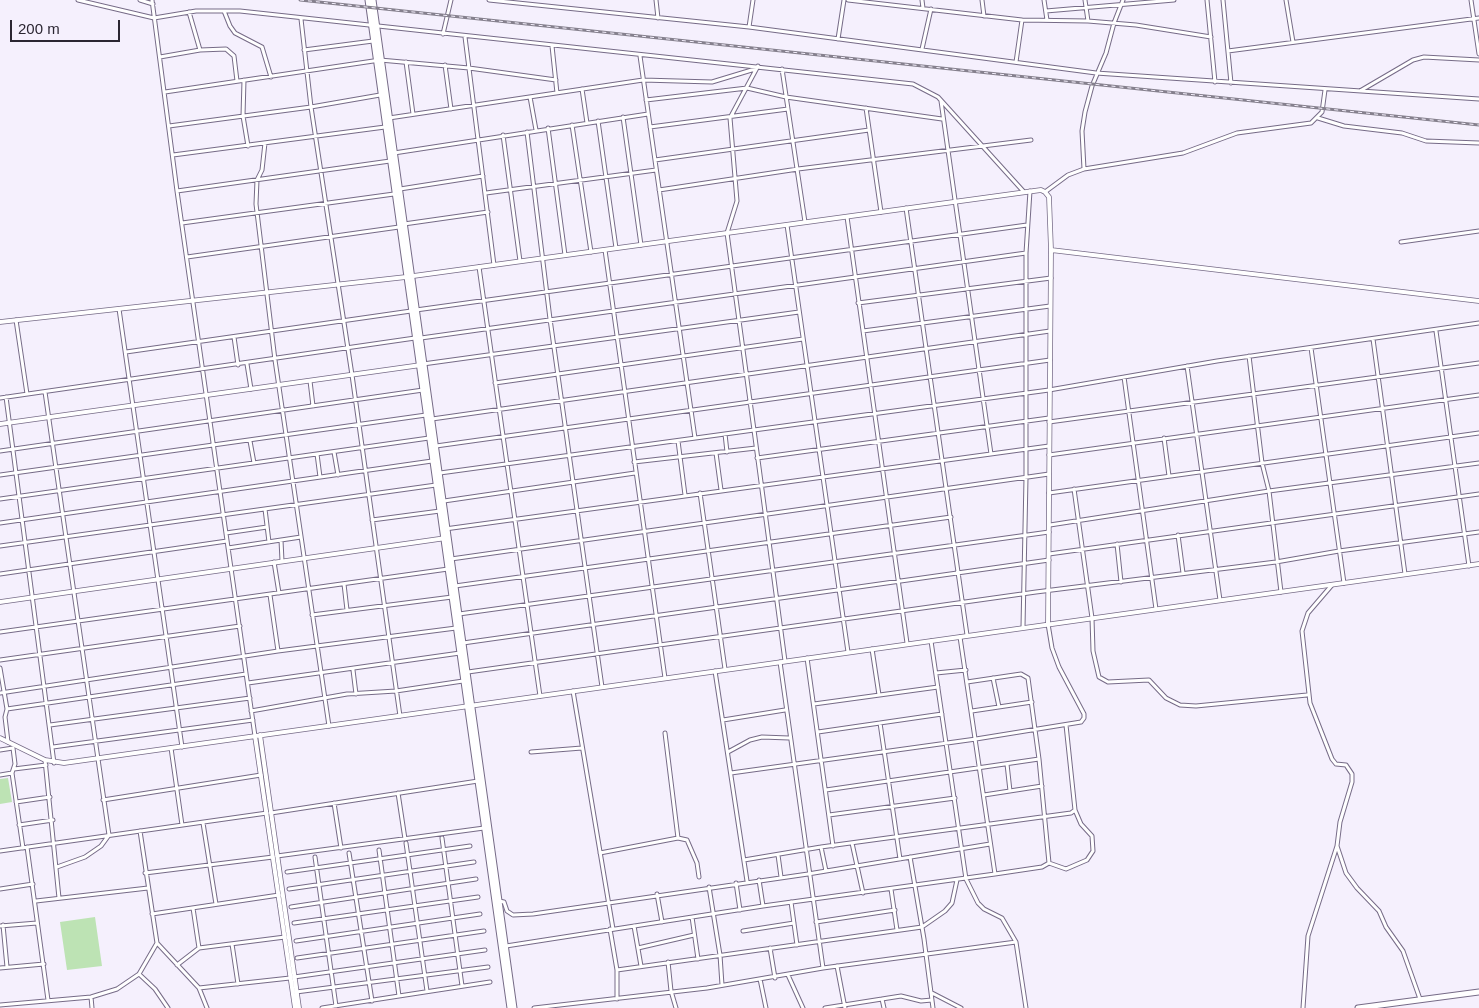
<!DOCTYPE html>
<html>
<head>
<meta charset="utf-8">
<style>
	body { margin:0 }
	#map { position:relative; width:1479px; height:1008px; overflow:hidden; background:#f5f0fd; font-family:Helvetica,sans-serif }
	canvas { display:block }
	.scale { position:absolute; left:10px; top:20px; width:110px; height:22px; box-sizing:border-box; border:2px solid #2b2632; border-top:0; padding-left:6px; font-size:15px; line-height:18px; white-space:nowrap; color:#2b2632; -webkit-text-stroke:4px #f5f0fd; paint-order:stroke }
</style>
</head>
<body>
<div id="map">
<canvas width="1479" height="1008"></canvas>
<div class="scale">200 m</div>
</div>
<script>
const context = document.querySelector('canvas').getContext('2d');
context.lineJoin = 'round';
function fill(path, color) {
  context.fillStyle = color;
  context.fill(path, 'evenodd');
}
function shape(rows) {
  const path = new Path2D();
  for (const r of rows) {
    path.moveTo(r[0], r[1]);
    for (let i = 2; i < r.length; i += 2) path.lineTo(r[i], r[i + 1]);
  }
  return path;
}
function trace(path, color, width, dash) {
  context.strokeStyle = color;
  context.lineWidth = width;
  context.lineCap = dash ? 'butt' : 'round';
  context.setLineDash(dash || []);
  context.stroke(path);
}
fill(shape([
	[8,778,12,802,0,804,0,779],
	[95,917,102,966,67,970,60,922]
]), '#bde3b4');
const minor = shape([
	[78,0,154,18,196,11,240,11,913,84,938,97,1024,192],
	[140,0,153,4],
	[152,0,177,191,255,736],
	[489,0,749,27,1096,73,1479,99],
	[656,0,658,18],
	[848,0,1022,20,1088,21,1136,25,1211,37],
	[922,0,923,8],
	[982,0,984,16],
	[1044,0,1047,20],
	[1085,0,1088,21],
	[1207,0,1215,82],
	[1223,0,1231,83],
	[1286,0,1293,42],
	[1471,0,1479,54],
	[224,11,230,26,235,33,262,47,271,77],
	[1046,11,1174,0],
	[189,12,200,50],
	[749,27,753,0],
	[443,34,451,0],
	[465,37,494,265],
	[838,39,844,0],
	[552,46,557,93],
	[922,49,931,9],
	[304,50,373,41],
	[1228,51,1479,18],
	[640,56,695,438],
	[160,57,200,50,226,49,234,56,237,81],
	[406,62,413,114],
	[1016,62,1022,20],
	[445,65,451,109],
	[782,69,805,222],
	[244,80,243,116,248,146],
	[582,89,587,123],
	[1360,91,1413,60,1424,57,1479,60],
	[165,92,380,60,469,68,556,80],
	[380,95,311,107,352,375,400,716],
	[530,97,536,130],
	[646,100,747,88,786,97,942,119],
	[941,101,991,454],
	[866,108,881,212],
	[623,117,641,245],
	[389,118,643,80,712,82,755,69],
	[1318,118,1344,126,1402,133,1426,141,1479,143],
	[598,121,616,248],
	[572,125,591,252],
	[169,126,311,107,301,19],
	[650,127,788,109],
	[548,128,565,255],
	[527,132,550,319,602,687],
	[503,135,520,261],
	[265,143,262,170,257,180,256,204,275,360,329,726],
	[394,153,648,114],
	[173,155,385,127],
	[655,160,869,130],
	[1084,169,1082,131,1085,112,1092,86,1106,53,1114,23,1123,0],
	[400,189,483,176],
	[659,190,798,169,1031,140],
	[177,191,390,161],
	[1045,192,1068,175,1084,169,1183,153,1237,133,1311,123,1322,112,1325,90],
	[486,193,656,170],
	[906,208,967,635],
	[847,217,907,643],
	[182,223,394,194],
	[404,224,488,212],
	[787,225,848,652],
	[1401,242,1479,231],
	[605,250,665,678],
	[187,257,399,227],
	[479,267,540,696],
	[858,303,1051,278],
	[119,309,182,747],
	[416,310,1027,225],
	[16,320,27,394],
	[863,331,1050,306],
	[1436,331,1469,566],
	[234,337,238,365],
	[421,338,1026,253],
	[1373,339,1405,574],
	[1311,348,1344,583],
	[126,352,411,311],
	[1249,356,1262,463,1269,491,1281,592],
	[247,364,251,389],
	[423,364,799,312],
	[1187,366,1220,600],
	[1124,377,1156,609],
	[310,381,313,406],
	[495,383,803,339],
	[45,392,109,835,101,846,85,857,57,867],
	[6,397,54,763],
	[0,398,415,338],
	[432,419,1050,331],
	[1049,422,1479,363],
	[725,434,727,452],
	[1164,438,1169,476],
	[250,441,254,463],
	[678,441,685,495],
	[436,446,1050,360],
	[0,451,423,390],
	[334,452,338,475],
	[716,453,721,490],
	[317,454,320,477],
	[1049,455,1479,395],
	[757,458,1049,418],
	[634,462,756,448],
	[440,473,754,430,727,233,737,201,730,118,758,66],
	[0,475,426,415],
	[1074,489,1092,618,1093,651,1099,677,1108,682,1149,680,1166,698,1180,705,1196,706,1307,695],
	[700,493,725,669],
	[1049,493,1479,433],
	[0,499,429,438],
	[444,501,635,473],
	[265,509,269,542],
	[372,520,440,511],
	[0,523,432,461],
	[1050,525,1269,491,1479,463],
	[445,529,1049,446],
	[226,533,267,527],
	[1178,535,1183,573],
	[281,540,282,561],
	[1117,544,1121,582],
	[0,546,436,485],
	[228,548,301,537],
	[1049,554,1479,494],
	[451,559,1049,474],
	[274,562,279,593],
	[0,574,227,541],
	[344,584,347,610],
	[1332,585,1308,613,1302,631,1310,703,1332,759,1336,764,1346,765,1352,774,1352,782,1340,822,1337,846,1346,873,1357,888,1379,911,1386,927,1403,951,1420,999],
	[455,586,951,517],
	[270,595,278,651],
	[459,614,1049,532],
	[312,615,452,597],
	[1023,627,1026,478,1026,253,1030,191],
	[0,632,448,569],
	[960,637,995,874],
	[931,641,966,879,978,903,984,909,1002,918,1016,942,1026,1008],
	[463,643,1049,560],
	[872,649,879,695],
	[807,658,833,846],
	[0,660,240,626],
	[785,661,754,430,1049,390,1217,361,1479,323],
	[780,662,823,968],
	[0,668,7,709,5,717,8,742],
	[353,670,356,694],
	[715,671,747,881],
	[468,672,1036,592,1276,562,1339,551,1479,532],
	[936,673,966,670],
	[993,678,999,707],
	[967,682,1021,674,1028,678,1039,759,1049,863],
	[248,683,460,653],
	[573,691,613,929],
	[0,693,278,651,456,628],
	[814,704,938,687],
	[7,709,246,674],
	[251,711,347,694,396,691,463,681],
	[972,711,1032,702],
	[723,720,785,710],
	[880,723,900,859],
	[50,725,250,698],
	[818,732,942,714],
	[665,733,678,838],
	[53,747,253,720],
	[13,748,15,764,12,773,23,848],
	[171,748,182,825],
	[0,750,13,748],
	[531,752,582,748],
	[728,752,750,740,762,737,789,738],
	[45,760,59,898],
	[1007,764,1010,791],
	[14,769,46,765],
	[731,773,976,739,1081,722,1084,718,1084,714,1059,667,1052,648,1048,624],
	[0,775,12,773],
	[826,790,1039,759],
	[398,793,405,839],
	[984,795,1042,786],
	[103,800,261,775],
	[16,802,50,797],
	[334,803,341,848],
	[271,813,478,781],
	[829,815,955,798],
	[203,823,216,904],
	[19,825,53,820],
	[442,838,462,986],
	[406,843,427,991],
	[852,843,863,893],
	[27,847,48,1000],
	[821,847,826,871],
	[0,851,267,813],
	[349,853,372,1001],
	[600,853,678,838,687,840,697,863,699,877],
	[778,855,781,877],
	[277,856,484,828],
	[315,857,336,1006],
	[910,857,924,939,933,1008],
	[744,860,821,847,1071,813,1075,810],
	[1049,863,1066,869,1087,860,1093,851,1092,836,1081,824,1075,810,1066,725],
	[287,872,470,846],
	[145,873,273,857],
	[759,880,763,906],
	[736,883,740,910],
	[709,887,720,955,722,985],
	[0,889,33,884],
	[289,889,474,862],
	[891,889,897,930],
	[657,894,662,922],
	[36,901,148,888],
	[499,901,504,902,507,911,513,915,533,914,808,874,990,844],
	[791,902,797,945],
	[291,907,476,879],
	[193,908,199,948],
	[152,914,279,895],
	[692,917,698,959],
	[816,922,895,910],
	[294,923,478,897],
	[3,925,7,967],
	[0,926,37,923],
	[634,926,641,966],
	[610,929,617,970,617,999],
	[743,931,794,923],
	[296,941,480,914],
	[157,943,199,988,207,1008],
	[232,944,238,984],
	[506,946,763,906,995,874,1042,867,1049,863],
	[638,948,694,935],
	[770,948,775,978],
	[297,958,484,931],
	[668,962,671,991,676,1008],
	[177,965,199,948,285,937],
	[837,966,845,1008],
	[0,968,44,964],
	[617,970,922,927,945,911,952,903,957,880],
	[139,974,155,989,168,1008],
	[788,975,803,1008],
	[294,977,485,950],
	[760,979,766,1008],
	[199,988,290,978],
	[296,992,488,967],
	[932,993,961,1008],
	[399,996,490,982],
	[91,997,92,1008],
	[882,999,884,1008],
	[0,1005,91,997,117,989,139,974,157,943,140,831],
	[322,1008,399,996,379,850],
	[534,1008,707,988,823,968,1016,942],
	[825,1008,901,996,921,1001,932,1000],
	[1303,1008,1308,936,1337,846]
]);
const tertiary = shape([
	[1051,250,1479,301],
	[0,322,406,277,1041,190,1045,192,1049,197,1051,250,1048,624],
	[0,424,421,365],
	[0,602,446,538],
	[260,735,299,1008],
	[255,736,295,1008],
	[0,738,45,760,64,763,1479,564]
]);
const primary = shape([
	[368,0,510,1008],
	[373,0,514,1008]
]);
const trunk = shape([
	[1358,1008,1479,992]
]);
trace(minor, '#766b87', 5);
trace(tertiary, '#766b87', 5.5);
trace(primary, '#766b87', 7);
trace(trunk, '#766b87', 7);
trace(minor, '#fff', 3);
trace(tertiary, '#fff', 4);
trace(primary, '#fff', 5);
trace(trunk, '#fff', 5);
const rail = shape([
	[300,0,1479,125]
]);
trace(rail, '#85808d', 3);
trace(rail, '#f5f0fd', 1, [4]);
</script>
</body>
</html>
